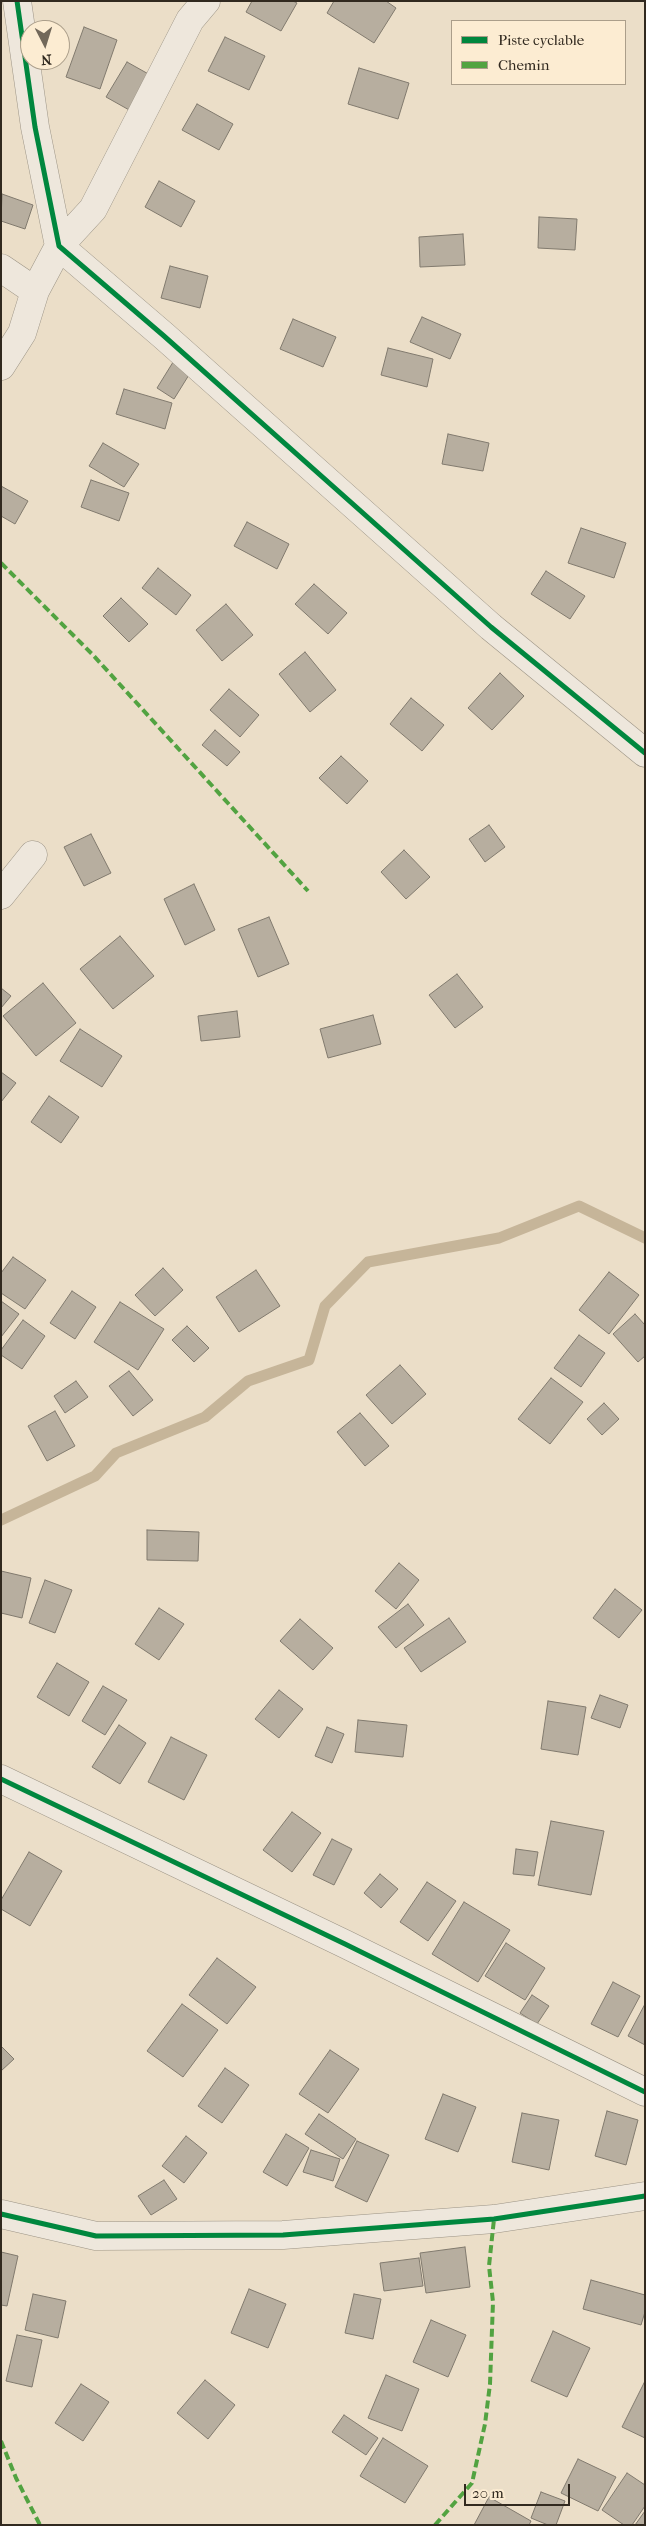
<!DOCTYPE html>
<html>
<head>
<meta charset="utf-8">
<style>
	body { margin:0 }
	#map { position:relative; width:646px; height:2526px; overflow:hidden; background:#ebdec8; font-family:"IM FELL French Canon",serif }
	canvas { display:block }
	.frame { position:absolute; inset:0; border:2px solid #31291f; pointer-events:none }
	.legend { position:absolute; left:451px; top:20px; width:175px; height:65px; box-sizing:border-box; background:#fcecd2; border:1px solid #ab9e8a; margin:0; padding:6px 9px; list-style:none; font-size:15px; color:#31291f }
	.legend li { display:flex; align-items:center; gap:10px; height:25px }
	.legend b { width:25px; border:1px solid #ab9e8a }
	.north { position:absolute; left:20px; top:20px; width:50px; height:50px; box-sizing:border-box; background:#fcecd2; border:1px solid #ab9e8a; border-radius:50%; rotate:175deg; font-size:14px; font-weight:700; line-height:20px; text-align:center; color:#31291f }
	.north::after { content:''; display:block; margin:auto; width:18px; height:22px; background:#72685a; clip-path:polygon(50% 0,100% 100%,50% 72%,0 100%) }
	.scale { position:absolute; left:464px; top:2484px; width:106px; height:22px; box-sizing:border-box; border:2px solid #31291f; border-top:0; padding-left:6px; font-size:15px; line-height:18px; white-space:nowrap; color:#31291f; -webkit-text-stroke:4px #fcecd2; paint-order:stroke }
</style>
</head>
<body>
<div id="map">
<canvas width="646" height="2526"></canvas>
<div class="frame"></div>
<ul class="legend">
<li><b style="height:6px;background:#00873e"></b>Piste cyclable</li>
<li><b style="height:6px;background:#52a341"></b>Chemin</li>
</ul>
<div class="north">N</div>
<div class="scale">20 m</div>
</div>
<script>
const context = document.querySelector('canvas').getContext('2d');
context.lineJoin = 'round';
function shape(rows) {
  const path = new Path2D();
  for (const r of rows) {
    path.moveTo(r[0], r[1]);
    for (let i = 2; i < r.length; i += 2) path.lineTo(r[i], r[i + 1]);
  }
  return path;
}
function trace(path, color, width, dash) {
  context.strokeStyle = color;
  context.lineWidth = width;
  context.lineCap = dash ? 'butt' : 'round';
  context.setLineDash(dash || []);
  context.stroke(path);
}
function fill(path, color) {
  context.fillStyle = color;
  context.fill(path, 'evenodd');
}
trace(shape([
	[1,1520,95,1476,116,1453,205,1417,248,1381,309,1360,325,1306,368,1262,499,1238,579,1206,645,1238]
]), '#c6b599', 11);
const building = shape([
	[252,1,293,1,297,3,281,31,246,12,252,1],
	[334,1,386,1,396,8,374,43,327,13,334,1],
	[84,27,117,40,100,89,66,77,84,27],
	[225,37,265,56,249,90,208,71,225,37],
	[127,62,152,76,131,111,106,97,127,62],
	[359,68,409,83,398,119,348,104,359,68],
	[197,104,233,124,219,150,182,130,197,104],
	[159,181,195,201,181,227,145,207,159,181],
	[2,194,33,205,25,229,1,221,2,194],
	[539,217,577,219,575,250,538,248,539,217],
	[463,234,465,265,420,267,419,237,463,234],
	[170,266,208,276,200,308,161,298,170,266],
	[422,317,461,334,450,359,410,342,422,317],
	[293,319,336,337,323,367,280,349,293,319],
	[388,348,433,359,427,387,381,375,388,348],
	[175,359,192,370,174,399,157,388,175,359],
	[124,389,172,403,165,429,116,414,124,389],
	[448,434,489,443,483,471,442,464,448,434],
	[103,443,139,464,124,487,89,466,103,443],
	[91,480,129,493,119,521,81,507,91,480],
	[1,486,28,501,15,524,1,516,1,486],
	[247,522,289,544,277,569,234,546,247,522],
	[581,528,626,543,614,578,568,563,581,528],
	[158,568,191,595,176,615,142,588,158,568],
	[546,571,585,596,570,619,531,594,546,571],
	[314,584,347,613,328,634,295,604,314,584],
	[121,598,148,624,129,642,103,616,121,598],
	[226,604,253,635,222,661,196,630,226,604],
	[305,652,336,690,310,712,279,674,305,652],
	[500,673,524,696,492,730,468,708,500,673],
	[229,689,259,715,240,737,210,710,229,689],
	[411,698,444,725,422,751,390,724,411,698],
	[215,730,240,752,227,766,202,745,215,730],
	[341,756,368,781,347,804,319,778,341,756],
	[489,825,505,847,485,862,469,839,489,825],
	[91,834,111,873,84,886,64,847,91,834],
	[404,850,430,877,406,899,381,872,404,850],
	[194,884,215,930,185,945,164,899,194,884],
	[269,917,289,964,258,977,238,929,269,917],
	[120,936,154,976,113,1009,80,969,120,936],
	[457,974,483,1007,455,1028,429,995,457,974],
	[43,983,76,1023,36,1056,3,1016,43,983],
	[1,988,11,996,1,1008,1,988],
	[237,1011,240,1037,201,1041,198,1016,237,1011],
	[373,1015,381,1044,328,1058,320,1029,373,1015],
	[80,1029,122,1056,102,1087,60,1061,80,1029],
	[1,1072,16,1083,1,1102,1,1072],
	[49,1096,79,1117,61,1143,31,1122,49,1096],
	[13,1257,46,1280,25,1309,1,1293,1,1273,13,1257],
	[163,1268,183,1290,155,1316,135,1295,163,1268],
	[256,1270,280,1306,239,1332,216,1297,256,1270],
	[609,1272,639,1295,609,1334,579,1310,609,1272],
	[72,1291,96,1307,75,1339,50,1323,72,1291],
	[1,1301,19,1314,1,1337,1,1301],
	[120,1302,164,1329,138,1370,94,1342,120,1302],
	[635,1314,645,1325,645,1356,638,1362,613,1334,635,1314],
	[23,1320,45,1336,22,1369,1,1355,1,1350,23,1320],
	[187,1326,209,1348,194,1362,172,1340,187,1326],
	[579,1335,605,1353,581,1387,554,1368,579,1335],
	[400,1365,426,1394,392,1424,366,1395,400,1365],
	[129,1371,153,1400,133,1416,109,1386,129,1371],
	[551,1378,583,1402,550,1444,518,1419,551,1378],
	[76,1381,88,1397,65,1413,54,1396,76,1381],
	[604,1403,619,1419,602,1435,587,1419,604,1403],
	[55,1411,75,1446,47,1461,28,1426,55,1411],
	[360,1413,389,1446,365,1466,337,1432,360,1413],
	[147,1530,199,1532,198,1561,147,1560,147,1530],
	[399,1563,419,1580,396,1609,375,1591,399,1563],
	[1,1571,31,1578,22,1618,1,1613,1,1571],
	[45,1580,72,1590,55,1633,29,1623,45,1580],
	[615,1589,642,1610,619,1638,593,1618,615,1589],
	[408,1604,424,1625,396,1648,378,1627,408,1604],
	[159,1608,184,1624,159,1660,135,1644,159,1608],
	[449,1618,466,1642,421,1672,404,1648,449,1618],
	[300,1619,333,1648,313,1670,280,1641,300,1619],
	[57,1663,89,1682,69,1716,37,1697,57,1663],
	[103,1686,127,1700,105,1735,82,1721,103,1686],
	[279,1690,303,1709,279,1738,255,1719,279,1690],
	[600,1695,628,1705,620,1728,591,1718,600,1695],
	[548,1701,586,1707,578,1755,541,1749,548,1701],
	[358,1720,407,1725,403,1757,355,1752,358,1720],
	[119,1725,146,1743,120,1784,92,1767,119,1725],
	[327,1727,344,1734,332,1763,315,1756,327,1727],
	[171,1737,207,1755,184,1800,148,1782,171,1737],
	[292,1812,321,1833,292,1872,263,1850,292,1812],
	[551,1821,604,1831,591,1895,538,1885,551,1821],
	[332,1839,352,1849,334,1885,313,1875,332,1839],
	[516,1849,538,1852,534,1876,513,1874,516,1849],
	[29,1852,62,1871,30,1926,1,1909,1,1900,29,1852],
	[380,1874,398,1889,381,1908,364,1893,380,1874],
	[427,1882,456,1901,428,1941,400,1922,427,1882],
	[464,1902,510,1930,478,1982,432,1954,464,1902],
	[506,1943,545,1968,525,2000,485,1976,506,1943],
	[217,1958,256,1987,227,2024,189,1995,217,1958],
	[613,1982,640,1996,618,2037,591,2024,613,1982],
	[532,1995,549,2006,537,2024,520,2013,532,1995],
	[182,2004,218,2030,183,2077,147,2051,182,2004],
	[645,2004,645,2045,628,2036,645,2004],
	[1,2046,14,2059,1,2071,1,2046],
	[330,2050,359,2069,328,2113,299,2094,330,2050],
	[225,2068,249,2085,222,2123,198,2106,225,2068],
	[443,2094,476,2107,458,2152,425,2139,443,2094],
	[607,2111,638,2120,626,2165,595,2156,607,2111],
	[522,2113,559,2120,549,2170,512,2162,522,2113],
	[319,2114,356,2139,343,2159,305,2134,319,2114],
	[286,2134,309,2148,287,2186,263,2172,286,2134],
	[186,2136,207,2153,184,2183,162,2166,186,2136],
	[357,2141,389,2155,367,2202,335,2187,357,2141],
	[311,2150,340,2159,333,2181,303,2172,311,2150],
	[164,2180,177,2199,151,2215,138,2196,164,2180],
	[465,2247,470,2287,426,2293,420,2253,465,2247],
	[1,2252,18,2256,7,2306,1,2305,1,2252],
	[419,2258,423,2286,384,2291,380,2263,419,2258],
	[591,2280,645,2295,645,2312,641,2325,583,2309,591,2280],
	[249,2289,286,2304,268,2348,231,2333,249,2289],
	[33,2294,66,2301,58,2338,25,2330,33,2294],
	[354,2294,381,2299,373,2339,345,2333,354,2294],
	[431,2320,466,2335,448,2377,413,2362,431,2320],
	[553,2331,590,2348,567,2397,531,2381,553,2331],
	[17,2335,42,2340,32,2387,6,2381,17,2335],
	[386,2375,419,2389,402,2431,368,2418,386,2375],
	[205,2380,235,2405,208,2439,177,2413,205,2380],
	[644,2383,645,2383,645,2438,622,2427,644,2383],
	[81,2384,109,2402,83,2441,55,2423,81,2384],
	[344,2415,378,2438,366,2455,332,2432,344,2415],
	[383,2438,428,2466,405,2503,360,2476,383,2438],
	[578,2459,616,2477,598,2511,561,2493,578,2459],
	[627,2473,645,2485,645,2506,632,2525,624,2525,602,2510,627,2473],
	[541,2492,565,2501,556,2525,548,2525,531,2518,541,2492],
	[489,2497,531,2521,529,2525,474,2525,489,2497],
	[645,2511,645,2525,635,2525,645,2511]
]);
fill(building, '#b7ae9f');
trace(building, '#817a6e', 1);
const minor = shape([
	[17,1,35,127,59,246,164,336,491,627,645,753],
	[1,268,35,291],
	[1,366,22,333,35,291,59,246,93,209,190,20,206,1],
	[1,895,33,855],
	[1,1779,345,1944,645,2092]
]);
const tertiary = shape([
	[1,2214,96,2236,283,2235,494,2219,645,2196]
]);
trace(minor, '#9b9385', 29);
trace(tertiary, '#9b9385', 29);
trace(minor, '#eee7dc', 28);
trace(tertiary, '#eee7dc', 28);
trace(shape([
	[1,563,93,655,308,891],
	[1,2441,16,2478,40,2525],
	[435,2525,472,2483,485,2424,490,2384,493,2302,489,2266,494,2219]
]), '#52a341', 4, [8, 4]);
trace(shape([
	[17,1,35,127,59,246,164,336,491,627,645,753],
	[1,1779,345,1944,645,2092],
	[1,2214,96,2236,283,2235,494,2219,645,2196]
]), '#00873e', 5);
</script>
</body>
</html>
